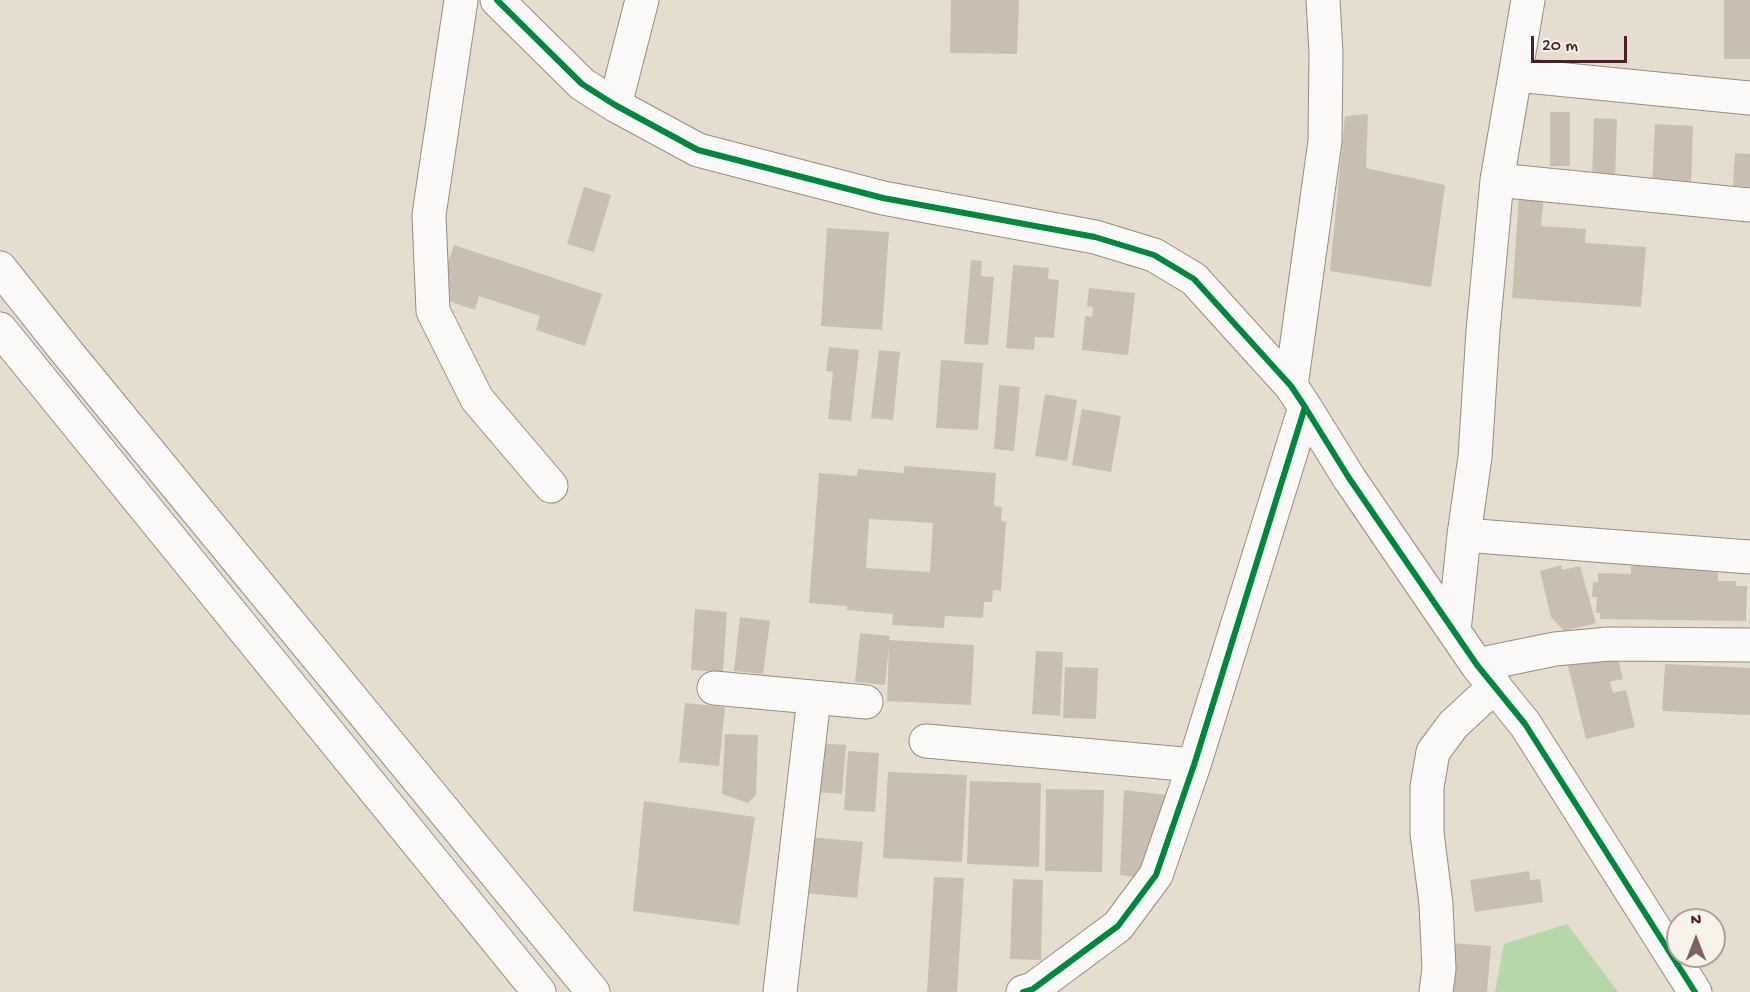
<!DOCTYPE html>
<html>
<head>
<meta charset="utf-8">
<style>
	body { margin:0 }
	#map { position:relative; width:1750px; height:992px; overflow:hidden; background:#e5dece; font-family:"Gochi Hand",sans-serif }
	canvas { display:block }
	.north { position:absolute; left:1666px; top:908px; width:60px; height:60px; box-sizing:border-box; background:#f7f3e8; border:2px solid #b29e9c; border-radius:50%; rotate:0deg; font-size:16px; font-weight:700; line-height:24px; text-align:center; color:#4a1f2b }
	.north::after { content:''; display:block; margin:auto; width:21px; height:27px; background:#806264; clip-path:polygon(50% 0,100% 100%,50% 72%,0 100%) }
	.scale { position:absolute; left:1531px; top:36px; width:96px; height:27px; box-sizing:border-box; border:3px solid #4a1f2b; border-top:0; padding-left:8px; font-size:18px; line-height:21px; white-space:nowrap; color:#4a1f2b; -webkit-text-stroke:4px #f7f3e8; paint-order:stroke }
</style>
</head>
<body>
<div id="map">
<canvas width="1750" height="992"></canvas>
<div class="north">N</div>
<div class="scale">20 m</div>
</div>
<script>
const context = document.querySelector('canvas').getContext('2d');
context.lineJoin = 'round';
function fill(path, color) {
  context.fillStyle = color;
  context.fill(path, 'evenodd');
}
function shape(rows) {
  const path = new Path2D();
  for (const r of rows) {
    path.moveTo(r[0], r[1]);
    for (let i = 2; i < r.length; i += 2) path.lineTo(r[i], r[i + 1]);
  }
  return path;
}
function trace(path, color, width, dash) {
  context.strokeStyle = color;
  context.lineWidth = width;
  context.lineCap = dash ? 'butt' : 'round';
  context.setLineDash(dash || []);
  context.stroke(path);
}
fill(shape([
	[1567,924,1618,992,1495,992,1504,944]
]), '#b5d7a9');
fill(shape([
	[951,0,1019,0,1017,54,950,53],
	[1724,0,1750,0,1750,59,1724,59],
	[1550,112,1570,112,1570,166,1550,166],
	[1368,114,1366,168,1445,185,1431,287,1330,271,1345,116],
	[1594,118,1617,119,1615,180,1592,180],
	[1655,124,1693,126,1691,185,1652,184],
	[1735,153,1750,154,1750,187,1733,186],
	[584,187,611,195,594,252,567,244],
	[1519,194,1544,195,1541,226,1586,229,1585,243,1646,247,1641,307,1512,298],
	[827,228,889,232,882,330,821,326],
	[454,245,602,294,585,346,536,330,540,316,479,296,475,310,436,297],
	[971,260,982,261,981,276,994,277,988,345,964,344],
	[1013,265,1049,268,1048,279,1059,280,1054,338,1035,337,1034,350,1006,348],
	[1089,288,1135,293,1128,355,1082,350,1085,316,1092,317,1093,307,1087,306],
	[829,347,859,350,851,421,828,419,833,372,826,371],
	[879,350,900,352,893,420,871,418],
	[941,360,983,363,978,430,936,428],
	[999,385,1020,387,1014,451,994,449],
	[1045,394,1077,400,1067,461,1035,456],
	[1082,409,1121,416,1111,472,1072,465],
	[904,466,996,473,994,506,1002,507,1001,521,1006,522,1001,591,993,590,992,602,984,602,983,618,945,616,944,628,892,625,893,614,847,610,847,606,809,603,819,473,857,476,858,469,904,473],
	[869,519,933,523,930,572,866,568],
	[1561,565,1562,570,1580,566,1596,623,1564,631,1551,617,1540,571],
	[1631,566,1718,567,1718,581,1736,581,1736,586,1747,586,1746,621,1600,619,1600,613,1596,613,1597,597,1592,597,1593,582,1598,582,1598,573,1631,574],
	[695,609,727,612,723,672,691,670],
	[740,617,770,621,763,674,734,671],
	[860,633,890,636,889,640,974,645,971,705,887,701,889,646,885,685,855,682],
	[1616,650,1623,679,1610,682,1613,693,1626,690,1635,727,1586,739,1567,662],
	[1036,651,1063,652,1060,716,1032,714],
	[1665,664,1750,668,1750,715,1662,711],
	[1065,667,1098,668,1096,719,1063,718],
	[685,703,725,707,719,766,679,762],
	[725,734,758,735,756,795,748,803,722,794],
	[819,743,846,745,842,794,815,792],
	[848,751,879,753,875,812,844,810],
	[888,772,967,775,962,862,883,858],
	[970,781,1041,783,1039,867,967,864],
	[1046,789,1104,790,1102,872,1045,871],
	[1124,790,1167,795,1144,878,1120,875],
	[644,801,755,817,739,925,633,911],
	[810,837,863,842,857,898,804,893],
	[1529,871,1530,880,1540,879,1543,902,1475,912,1470,880],
	[934,877,964,878,957,992,927,992],
	[1013,879,1043,880,1041,960,1010,959],
	[1450,943,1491,946,1487,992,1446,992]
]), '#c8bfb0');
const minor = shape([
	[461,0,429,215,433,311,477,399,551,486],
	[497,0,582,84,615,105,698,150,883,198,1095,237,1154,255,1194,279,1291,386,1305,407,1349,478,1477,665,1525,724,1695,992],
	[1516,75,1750,98],
	[615,105,642,0],
	[1497,180,1750,205],
	[1291,386,1325,141,1326,53,1323,0],
	[1464,535,1750,557],
	[1454,631,1464,535,1475,457,1483,331,1497,180,1528,0],
	[1477,665,1555,649,1609,644,1750,645],
	[714,688,866,702],
	[926,741,1194,765],
	[780,992,814,698],
	[1023,992,1033,989,1118,926,1156,875,1194,765,1305,407],
	[1436,992,1439,969,1436,904,1427,833,1427,787,1433,752,1453,725,1495,686]
]);
const major = shape([
	[0,268,66,351,593,992],
	[0,329,539,992]
]);
trace(minor, '#968c86', 35);
trace(major, '#968c86', 35);
trace(minor, '#fbfaf8', 33);
trace(major, '#fbfaf8', 33);
trace(shape([
	[497,0,582,84,615,105,698,150,883,198,1095,237,1154,255,1194,279,1291,386,1305,407,1349,478,1477,665,1525,724,1695,992],
	[1023,992,1033,989,1118,926,1156,875,1194,765,1305,407]
]), '#00873e', 6);
</script>
</body>
</html>
